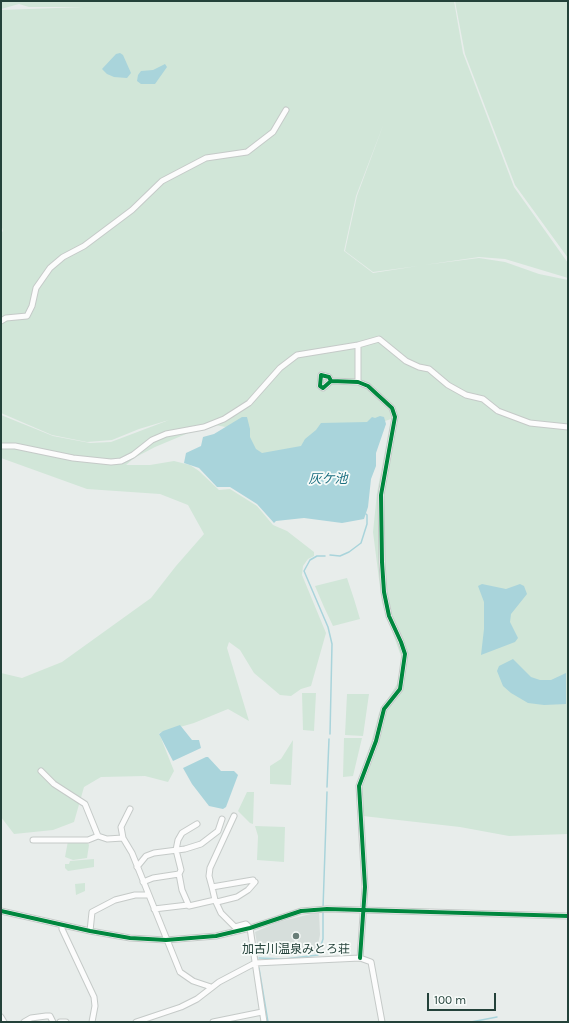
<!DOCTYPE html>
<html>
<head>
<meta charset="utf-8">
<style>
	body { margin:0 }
	#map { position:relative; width:569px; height:1023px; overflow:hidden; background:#e8edeb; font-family:Karla,sans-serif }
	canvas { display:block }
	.frame { position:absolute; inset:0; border:2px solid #24423a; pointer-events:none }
	.scale { position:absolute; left:427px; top:993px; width:69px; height:18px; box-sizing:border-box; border:2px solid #24423a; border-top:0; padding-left:5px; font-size:12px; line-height:14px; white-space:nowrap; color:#24423a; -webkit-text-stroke:3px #f7fbf9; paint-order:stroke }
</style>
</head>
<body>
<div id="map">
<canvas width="569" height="1023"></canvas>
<div class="frame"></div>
<div class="scale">100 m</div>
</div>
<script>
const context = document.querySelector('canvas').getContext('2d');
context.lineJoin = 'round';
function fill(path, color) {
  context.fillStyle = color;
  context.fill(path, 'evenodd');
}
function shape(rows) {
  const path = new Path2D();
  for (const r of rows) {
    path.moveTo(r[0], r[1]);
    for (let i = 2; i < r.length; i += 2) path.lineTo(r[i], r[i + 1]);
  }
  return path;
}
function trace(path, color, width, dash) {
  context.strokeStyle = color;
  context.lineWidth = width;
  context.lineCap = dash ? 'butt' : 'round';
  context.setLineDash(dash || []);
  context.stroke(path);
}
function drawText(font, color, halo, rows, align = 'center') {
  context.font = font + ' Karla,"Noto Sans JP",sans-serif';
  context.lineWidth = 3.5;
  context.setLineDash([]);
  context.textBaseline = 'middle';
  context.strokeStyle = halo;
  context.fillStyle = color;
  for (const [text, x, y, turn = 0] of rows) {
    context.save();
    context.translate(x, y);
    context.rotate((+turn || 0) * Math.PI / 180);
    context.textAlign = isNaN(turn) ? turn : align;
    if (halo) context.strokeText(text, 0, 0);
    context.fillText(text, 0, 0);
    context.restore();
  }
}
fill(shape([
	[319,912,320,935,316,953,259,955,255,932,278,922]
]), '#d6dedb');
fill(shape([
	[1,1,454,1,463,53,514,187,568,263,568,278,505,259,479,257,424,265,479,258,505,262,539,274,568,280,568,834,509,836,460,827,363,816,362,788,363,782,368,773,361,770,371,743,379,713,397,684,402,659,382,603,373,532,377,493,391,419,304,448,260,456,241,430,210,424,155,447,134,458,126,465,150,465,174,461,190,465,199,471,219,490,230,489,257,506,273,525,287,531,314,552,314,556,308,559,303,566,302,575,326,633,311,686,301,689,291,696,280,695,254,673,240,650,229,642,227,648,249,721,228,709,194,723,159,733,174,771,168,782,145,776,101,777,84,787,74,822,53,830,14,834,1,817,1,673,22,678,62,662,151,598,176,566,204,534,188,505,160,494,87,489,1,458,1,415,53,436,90,443,111,442,169,420,139,429,112,440,87,442,52,435,1,413,1,233,3,231,1,224,1,10,84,7,29,7,19,4,1,9],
	[384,123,357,196,345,251,373,272,418,266,373,273,344,251,356,196],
	[455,1,568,1,568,258,515,185,465,54],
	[347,578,354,599,324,607,315,586],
	[354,599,360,619,333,626,324,607],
	[302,693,316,693,314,731,303,730],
	[347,694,369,694,363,736,345,735],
	[344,738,362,738,353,776,343,777],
	[293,740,291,785,270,784,270,766,281,759],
	[247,792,254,792,253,824,250,823,238,811],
	[255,826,285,827,284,862,257,860,258,836],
	[68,841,87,842,89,845,87,858,73,860,65,857],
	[94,859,94,867,68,871,65,868,65,864,69,864,70,861],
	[85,883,85,891,76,895,75,884]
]), '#d1e6d8');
fill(shape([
	[120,53,123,55,131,73,127,78,114,77,107,74,102,69,116,54],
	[165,64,167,67,155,84,141,84,137,81,138,75,141,71,153,70],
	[380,416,384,417,386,424,376,453,376,466,371,479,368,507,364,519,342,523,304,518,276,521,274,523,257,504,230,487,217,487,199,468,184,463,186,453,201,446,203,437,214,434,242,417,247,417,250,429,250,437,256,449,262,453,301,446,305,439,316,430,321,423,367,422,372,417,375,418],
	[482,584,506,589,520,584,524,586,527,594,511,614,510,622,518,638,515,642,481,655,484,629,484,602,478,586],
	[513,659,531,677,540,680,551,680,566,673,566,704,544,705,528,703,511,693,503,686,497,671,499,666],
	[180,725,192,740,199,740,201,748,173,761,159,734,163,731],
	[208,757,221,771,234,771,238,775,226,807,223,809,209,806,192,784,183,768,206,757]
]), '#a9d4db');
trace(shape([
	[330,555,340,556,349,552,361,543,367,524,367,515,366,514],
	[325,556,317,556,310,560,304,571,328,627,332,644,330,734],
	[327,787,329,739],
	[259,958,284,959,318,955,323,939,323,908,327,792],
	[259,968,268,1022],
	[471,1022,497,1017]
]), '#a9d4db', 1.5);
const minor = shape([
	[1,321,6,318,27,316,32,306,36,288,50,268,63,257,84,246,132,210,162,181,206,158,247,152,273,132,286,110],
	[331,381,329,377,321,375,320,386,323,388,331,381,358,382,368,386,392,408,395,417,381,495,382,562,384,592,389,616,401,642,405,654,400,689,384,709,376,741,359,786,365,887,360,958],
	[358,382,358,345,379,339,406,361,419,367,429,369,448,385,466,395,483,399,498,411,530,423,568,427],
	[1,446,15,446,73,458,111,462,121,461,133,455,152,440,166,434,204,427,224,419,249,403,280,368,297,355,358,345],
	[41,771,54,784,85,804,98,836,107,839,123,838],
	[130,809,121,827,123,838,132,853,180,972,193,981,211,987],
	[234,816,210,868,209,876,212,887,253,880],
	[197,824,182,833,178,840,176,850,181,870,179,874,182,890,189,906,215,900,221,913,235,927,246,924,250,928,264,1022],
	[33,840,88,840,98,836],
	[137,867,146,856,154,853,185,849,201,844,218,831,222,819],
	[143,882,153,878,179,874],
	[212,887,215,900],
	[217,902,237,897,248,890,255,882],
	[154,909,188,905],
	[1,911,90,931,130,938,166,940,216,936,250,928,301,911,327,909,568,916],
	[62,925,62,929,94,997,95,1006,92,1022],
	[90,931,92,912,115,900,135,895,148,895],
	[1,1017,4,1022],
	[24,1022,31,1018,46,1016,50,1016,53,1022],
	[60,1022,66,1022],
	[136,1022,181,1007,197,999,219,982,255,963,360,958,371,962,382,1022],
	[213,1022,262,1012]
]);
trace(minor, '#c5cac8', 7);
trace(minor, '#fcfcfc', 5);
trace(shape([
	[331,381,329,377,321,375,320,386,323,388,331,381,358,382,368,386,392,408,395,417,381,495,382,562,384,592,389,616,401,642,405,654,400,689,384,709,376,741,359,786,365,887,360,958],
	[1,911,90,931,130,938,166,940,216,936,250,928,301,911,327,909,568,916]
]), '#00873e', 4);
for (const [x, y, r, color] of [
	[296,936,4,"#697e78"]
]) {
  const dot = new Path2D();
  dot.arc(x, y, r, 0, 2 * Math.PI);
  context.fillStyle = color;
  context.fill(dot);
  trace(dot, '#f7fbf9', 1.5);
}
drawText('12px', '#24423a', '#f7fbf9', [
	["加古川温泉みとろ荘",296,950]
]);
drawText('italic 13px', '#1c6f80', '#f7fbf9', [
	["灰ケ池",328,479]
]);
</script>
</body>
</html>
